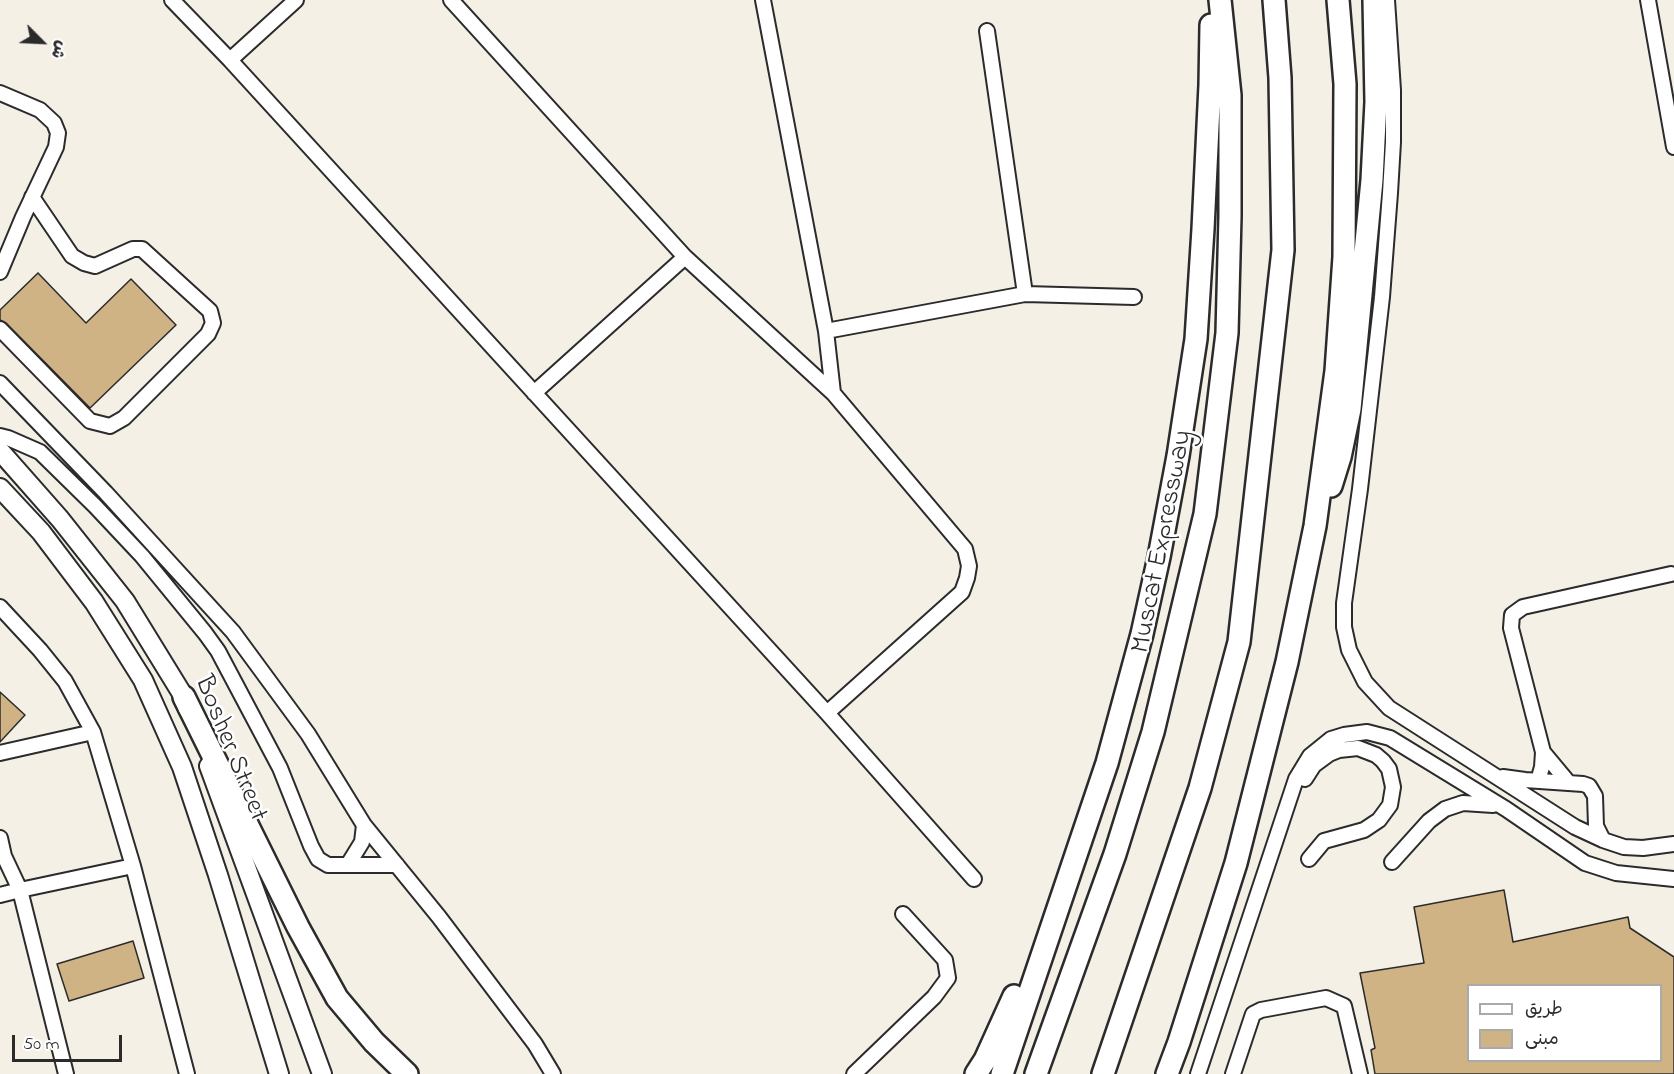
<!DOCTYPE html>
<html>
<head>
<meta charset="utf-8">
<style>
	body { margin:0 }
	#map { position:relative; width:1674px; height:1074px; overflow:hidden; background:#f5f0e6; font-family:"Indie Flower","Playpen Sans Arabic",sans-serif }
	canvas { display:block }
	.legend { position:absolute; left:1467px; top:984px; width:195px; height:78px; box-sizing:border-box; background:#fff; border:2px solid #aaa; margin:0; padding:8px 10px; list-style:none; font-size:18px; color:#2b2b2b }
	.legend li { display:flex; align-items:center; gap:12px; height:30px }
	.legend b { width:30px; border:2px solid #aaa }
	.north { position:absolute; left:12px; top:12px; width:60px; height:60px; -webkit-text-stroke:4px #fff; paint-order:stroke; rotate:114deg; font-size:16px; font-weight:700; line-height:24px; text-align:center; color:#2b2b2b }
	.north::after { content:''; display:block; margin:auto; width:21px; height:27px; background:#2b2b2b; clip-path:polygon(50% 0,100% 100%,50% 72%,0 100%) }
	.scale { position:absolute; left:12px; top:1035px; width:110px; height:27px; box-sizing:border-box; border:3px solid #2b2b2b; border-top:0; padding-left:8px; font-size:18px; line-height:21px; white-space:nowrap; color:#2b2b2b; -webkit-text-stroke:4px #fff; paint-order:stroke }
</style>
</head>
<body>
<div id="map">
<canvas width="1674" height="1074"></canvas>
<ul class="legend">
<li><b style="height:8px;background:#fff"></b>طريق</li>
<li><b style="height:16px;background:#cfb384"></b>مبنى</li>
</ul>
<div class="north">ش</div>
<div class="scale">50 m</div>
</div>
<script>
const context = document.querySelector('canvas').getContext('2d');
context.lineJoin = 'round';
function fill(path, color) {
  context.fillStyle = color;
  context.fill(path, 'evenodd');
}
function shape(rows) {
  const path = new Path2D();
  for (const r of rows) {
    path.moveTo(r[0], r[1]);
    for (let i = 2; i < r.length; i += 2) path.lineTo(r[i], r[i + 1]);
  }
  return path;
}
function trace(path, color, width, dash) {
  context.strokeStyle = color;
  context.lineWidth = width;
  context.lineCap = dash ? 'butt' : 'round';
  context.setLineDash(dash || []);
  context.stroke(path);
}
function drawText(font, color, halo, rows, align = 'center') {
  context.font = font + ' "Indie Flower",sans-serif';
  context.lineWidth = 5;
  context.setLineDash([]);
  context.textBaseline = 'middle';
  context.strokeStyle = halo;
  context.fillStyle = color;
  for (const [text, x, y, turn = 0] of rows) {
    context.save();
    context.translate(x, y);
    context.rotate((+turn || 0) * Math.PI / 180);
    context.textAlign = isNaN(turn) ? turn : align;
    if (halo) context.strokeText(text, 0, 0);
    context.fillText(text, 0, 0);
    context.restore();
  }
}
const building = shape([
	[38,273,86,323,131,279,176,325,90,408,6,323,0,320,0,310,38,273],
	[0,692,25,715,0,742,0,692],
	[1504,890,1513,942,1628,917,1630,928,1674,957,1674,1074,1375,1074,1371,1050,1375,1048,1360,973,1424,963,1414,907,1504,890],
	[1468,986,1660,986,1660,1060,1468,1060,1468,986],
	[133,941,144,978,69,1001,57,964,133,941]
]);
fill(building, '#cfb384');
trace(building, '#2b2b2b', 1.5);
const minor = shape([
	[172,0,230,60,827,713,974,879],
	[451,0,685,257,534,393],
	[763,0,826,331],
	[1387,0,1393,90,1393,142,1390,193,1382,297,1360,489,1344,603,1344,627,1349,650,1365,682,1389,708,1575,827,1603,840,1624,847,1643,848,1674,844],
	[1648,0,1674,147],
	[987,31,1025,294],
	[230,60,296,0],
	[0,93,40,110,54,123,58,133,56,147,23,217,0,272],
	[685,257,833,393,965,549,969,566,967,578,962,592,827,713],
	[0,329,90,421,110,426,124,418,208,334,213,323,210,311,142,249,133,249,95,266,84,263,72,256,32,197],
	[0,383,106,493,233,632,308,734,364,825,439,917,535,1044,553,1074],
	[833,393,826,331,1025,294,1134,297],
	[0,436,8,438,40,452,95,506,142,556,205,633,218,651,280,768,311,846,318,859,328,865,397,865],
	[0,607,40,650,65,681,93,732,133,866,187,1074],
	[1543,752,1568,782],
	[0,753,93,732],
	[1503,777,1525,780,1583,784,1589,786,1595,796,1596,826,1603,840],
	[1305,779,1314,765,1329,754,1339,750,1358,748,1376,755,1383,761,1389,769,1393,787,1390,805,1379,820,1364,830,1324,841,1309,859],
	[1538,781,1542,767,1543,752,1511,628,1512,615,1523,607,1671,574],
	[0,838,4,856,20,890,0,895],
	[1392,862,1429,821,1445,809,1463,803,1493,805],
	[349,863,362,842,364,825],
	[66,1074,20,890,133,866],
	[854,1074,934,997,948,978,945,960,903,914],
	[1198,1074,1296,779,1310,756,1331,739,1344,735,1367,732,1390,738,1506,809,1585,863,1616,873,1674,879],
	[1233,1074,1253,1014,1261,1010,1326,998,1344,1006,1360,1074]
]);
const major = shape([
	[0,451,60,519,125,601,184,697,188,709],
	[0,488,41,532,94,602,143,680,182,767,218,875,279,1074],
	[209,766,322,1074]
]);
const highway = shape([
	[1331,486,1340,457,1350,409,1372,180,1376,102,1374,0],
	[184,697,298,927,337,998,374,1042,407,1074],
	[976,1074,985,1060,1014,996],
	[1002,1074,1107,763,1142,634,1159,557,1178,456,1196,339,1203,229,1210,85,1211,25],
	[1036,1074,1115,854,1153,732,1205,514,1227,333,1230,216,1230,95,1220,0],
	[1103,1074,1200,788,1239,642,1283,250,1280,78,1274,0],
	[1167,1074,1179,1042,1236,863,1287,662,1315,526,1336,371,1344,257,1345,84,1338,0]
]);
trace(minor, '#2b2b2b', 18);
trace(major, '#2b2b2b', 22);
trace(highway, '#2b2b2b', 26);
trace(minor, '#fff', 14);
trace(major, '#fff', 18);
trace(highway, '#fff', 21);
drawText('27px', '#2b2b2b', '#fff', [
	["Muscat Expressway",1164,542,-79],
	["Bosher Street",229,749,68]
]);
</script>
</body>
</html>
